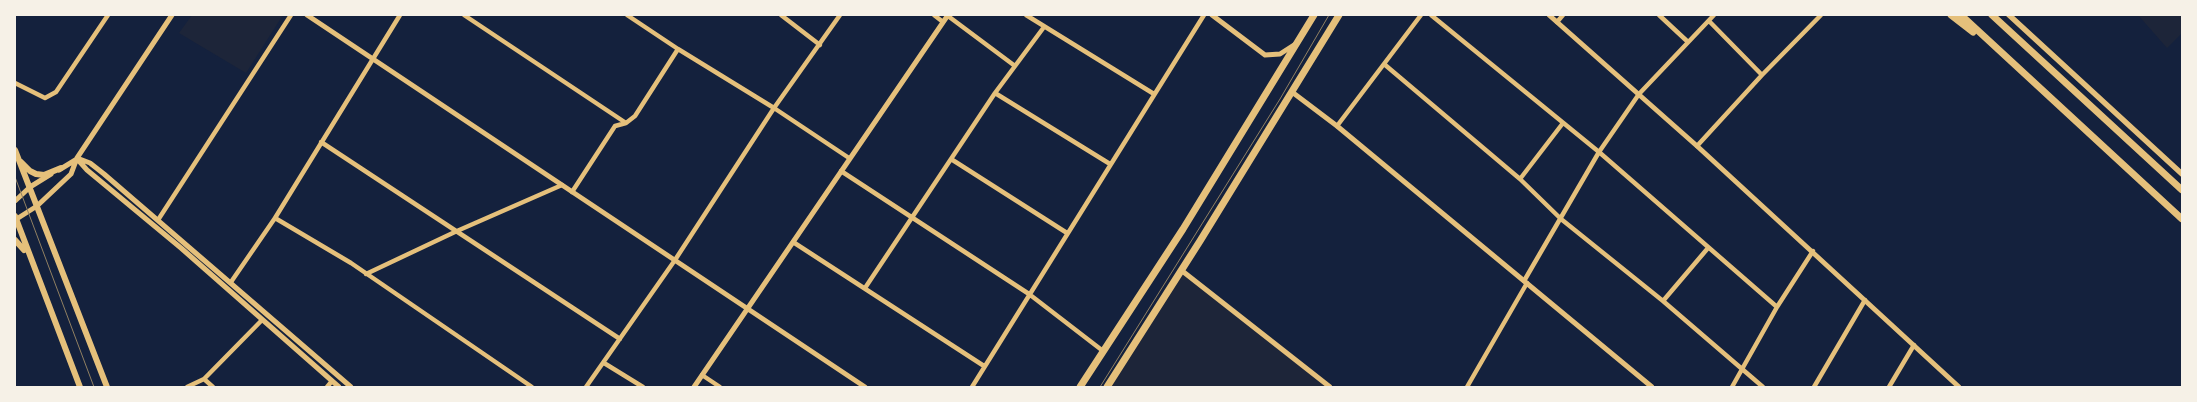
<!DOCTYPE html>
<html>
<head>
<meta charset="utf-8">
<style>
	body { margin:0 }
	#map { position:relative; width:2197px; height:402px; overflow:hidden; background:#14213d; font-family:"Alegreya Sans",sans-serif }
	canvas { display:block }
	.frame { position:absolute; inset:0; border:16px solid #f6f1e7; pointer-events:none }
</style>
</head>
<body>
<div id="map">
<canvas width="2197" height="402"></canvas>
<div class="frame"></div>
</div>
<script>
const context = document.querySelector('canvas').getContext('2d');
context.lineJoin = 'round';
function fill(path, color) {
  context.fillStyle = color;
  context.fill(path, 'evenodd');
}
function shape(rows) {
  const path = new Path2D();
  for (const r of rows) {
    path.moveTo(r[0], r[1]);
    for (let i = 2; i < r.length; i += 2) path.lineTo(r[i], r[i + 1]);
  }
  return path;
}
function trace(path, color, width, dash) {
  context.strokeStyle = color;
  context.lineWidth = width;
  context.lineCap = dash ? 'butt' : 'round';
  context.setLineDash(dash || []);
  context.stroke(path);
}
fill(shape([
	[192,15,283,15,246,73,179,33],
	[2138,15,2182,15,2182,33,2167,48],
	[1181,270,1330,387,1108,387]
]), '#1d2539');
trace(shape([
	[464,15,626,123],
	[627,15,678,49,774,108,849,158],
	[781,15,820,45],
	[934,15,943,22],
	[1026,15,1154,94],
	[1431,15,1599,152,1777,307],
	[1659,15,1688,42],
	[948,16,1015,66],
	[1709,21,1762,75],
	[1557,22,1563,15],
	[1384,64,1520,179,1561,219,1663,301,1763,387],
	[15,83,45,98,56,92,108,15],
	[995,93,1110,164],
	[1337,126,1421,15],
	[321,142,620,339],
	[1697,146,1762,75,1821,15],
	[951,159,1067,233],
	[841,171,1029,294,1103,351],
	[1520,179,1563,123],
	[572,192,615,126,626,123,635,116,678,49],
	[275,218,351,263,532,387],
	[158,220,291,15],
	[793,242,984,366],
	[366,274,457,231,562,185],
	[1524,281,1599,152,1639,94,1714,15],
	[231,282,275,218,400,15],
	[865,288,995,93,1044,27],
	[1663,301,1708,248],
	[604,363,643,387],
	[702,375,720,387],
	[204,379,213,387],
	[187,387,204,379,262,320],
	[327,387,332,381],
	[586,387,675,260,774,108,840,15],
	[972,387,1204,15],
	[1467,387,1527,283],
	[1732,387,1777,307,1813,251],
	[1814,387,1865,300],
	[1889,387,1914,345]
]), '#e5c07b', 4.5);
trace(shape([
	[307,15,865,387],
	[1212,15,1265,55,1280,54,1294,45],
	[1549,15,1697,146,1959,387],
	[1292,92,1337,126,1652,387],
	[77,158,90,163,104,174,351,387],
	[79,161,87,170,181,248,339,387],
	[59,170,77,159],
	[15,201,30,187,51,174],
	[15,220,37,206,71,174,77,158,172,15],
	[1181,270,1330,387],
	[694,387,948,15]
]), '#e5c07b', 5);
trace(shape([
	[2009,15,2182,174]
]), '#e5c07b', 5.5);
trace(shape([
	[15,150,107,387],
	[21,162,30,171,36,174,44,175,61,168],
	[15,216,80,387],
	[15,240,24,250]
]), '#e5c07b', 6);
trace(shape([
	[1951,15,1973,32],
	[1961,15,2182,219],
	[1992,15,2182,190],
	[1080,387,1183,229,1314,15],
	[1107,387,1200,241,1339,15]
]), '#e5c07b', 7);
trace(shape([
	[15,177,94,387],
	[1100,387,1280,99,1329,15]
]), '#918062', 1);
</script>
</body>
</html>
